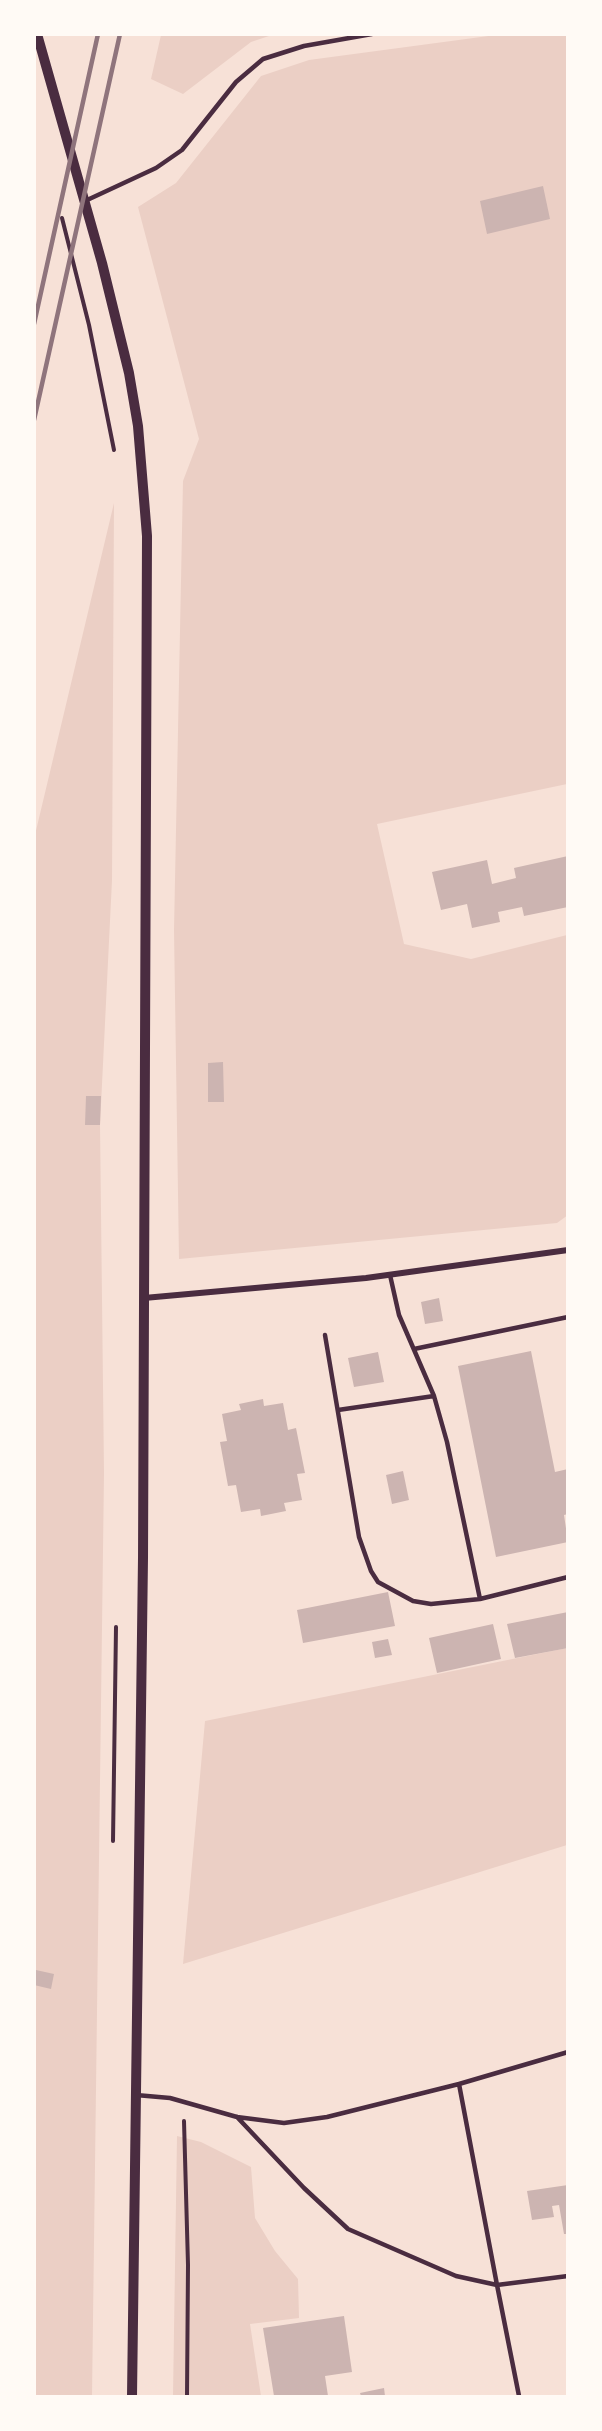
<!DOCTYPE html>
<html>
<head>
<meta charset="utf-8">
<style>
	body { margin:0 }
	#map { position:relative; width:602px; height:2431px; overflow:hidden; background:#f7e1d7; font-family:"Noto Serif",serif }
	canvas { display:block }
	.frame { position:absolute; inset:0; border:36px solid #fffaf5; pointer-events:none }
</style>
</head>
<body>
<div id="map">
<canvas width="602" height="2431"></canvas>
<div class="frame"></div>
</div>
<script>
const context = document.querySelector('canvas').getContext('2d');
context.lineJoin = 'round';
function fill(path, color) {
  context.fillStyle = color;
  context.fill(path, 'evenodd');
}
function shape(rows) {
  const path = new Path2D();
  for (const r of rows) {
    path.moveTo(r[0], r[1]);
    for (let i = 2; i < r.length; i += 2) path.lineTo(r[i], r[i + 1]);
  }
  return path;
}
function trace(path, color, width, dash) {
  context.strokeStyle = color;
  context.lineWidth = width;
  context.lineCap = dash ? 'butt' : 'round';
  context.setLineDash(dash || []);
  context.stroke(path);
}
fill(shape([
	[161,35,161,34,272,35,251,42,183,94,151,79],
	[496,35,567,35,567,784,377,824,404,944,471,959,567,935,568,1215,557,1223,179,1259,174,930,183,481,199,439,138,207,176,183,261,76,309,60],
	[114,503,112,880,100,1125,104,1473,92,2396,35,2396,34,839],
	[567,1648,567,1845,183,1964,205,1721],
	[177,2136,201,2142,251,2167,255,2218,275,2251,298,2279,299,2318,250,2324,261,2396,173,2396]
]), '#ebcfc5');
fill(shape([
	[543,186,550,219,487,234,480,201],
	[568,856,568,907,524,916,522,907,498,912,500,922,472,928,467,904,441,910,432,872,487,860,492,884,516,878,514,868],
	[223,1062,224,1102,208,1102,208,1063],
	[86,1096,101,1096,100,1125,85,1125],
	[439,1298,443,1321,425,1324,421,1302],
	[531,1351,555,1472,568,1469,568,1514,564,1515,568,1542,496,1557,458,1366],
	[378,1352,384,1382,354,1387,348,1358],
	[263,1399,264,1406,283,1403,288,1430,296,1428,305,1473,297,1474,302,1500,284,1503,286,1511,261,1516,260,1509,241,1512,236,1485,228,1486,220,1442,227,1441,222,1414,241,1410,239,1404],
	[403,1471,409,1500,392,1504,386,1475],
	[388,1592,395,1626,303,1643,297,1610],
	[568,1612,568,1648,515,1658,507,1624],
	[493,1624,501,1659,437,1673,429,1638],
	[388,1639,392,1655,375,1658,372,1642],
	[36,1970,54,1974,51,1989,34,1985],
	[568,2185,568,2234,564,2234,559,2205,552,2206,554,2217,532,2220,527,2191],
	[344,2316,352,2372,325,2376,328,2396,274,2396,263,2328],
	[384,2388,385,2396,361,2396,360,2393]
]), '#ccb4b1');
trace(shape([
	[62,218,89,325,114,450],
	[113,1841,116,1627],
	[184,2121,188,2265,187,2396]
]), '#4a2c40', 4);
trace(shape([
	[85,201,156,168,182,150,236,82,263,59,304,46,372,34],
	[390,1275,399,1315,434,1396,447,1442,480,1599,568,1577],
	[325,1335,359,1537,371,1571,378,1582,413,1601,431,1604,480,1599],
	[414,1349,568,1317],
	[338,1410,434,1396],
	[459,2084,568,2052],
	[136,2095,170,2098,237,2117,284,2123,327,2117,459,2084,497,2285,456,2276,348,2229,304,2188,237,2117],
	[519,2396,497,2285,568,2276]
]), '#4a2c40', 4.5);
trace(shape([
	[144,1298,366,1278,568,1250]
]), '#4a2c40', 6);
trace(shape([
	[37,34,102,263,129,373,138,426,147,536,143,1558,132,2396]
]), '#4a2c40', 10);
trace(shape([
	[34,324,98,34],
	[34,420,120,34]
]), '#8f747c', 4.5);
</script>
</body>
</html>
